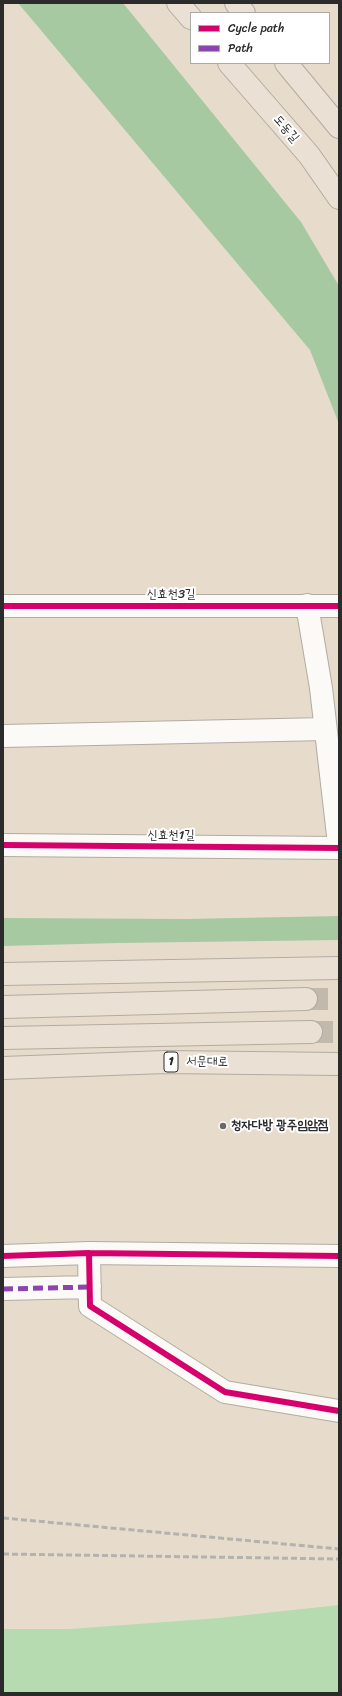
<!DOCTYPE html>
<html>
<head>
<meta charset="utf-8">
<style>
	body { margin:0 }
	#map { position:relative; width:342px; height:1696px; overflow:hidden; background:#e7dccb; font-family:Sriracha,sans-serif }
	canvas { display:block }
	.frame { position:absolute; inset:0; border:4px solid #2b2b2b; pointer-events:none }
	.legend { position:absolute; left:190px; top:12px; width:140px; height:52px; box-sizing:border-box; background:#fff; border:1px solid #aaa; margin:0; padding:5px 7px; list-style:none; font-size:12px; color:#2b2b2b }
	.legend li { display:flex; align-items:center; gap:8px; height:20px }
	.legend b { width:20px; border:1px solid #aaa }
</style>
</head>
<body>
<div id="map">
<canvas width="342" height="1696"></canvas>
<div class="frame"></div>
<ul class="legend">
<li><b style="height:5px;background:#d6006c"></b>Cycle path</li>
<li><b style="height:5px;background:#8e44ad"></b>Path</li>
</ul>
</div>
<script>
const context = document.querySelector('canvas').getContext('2d');
context.lineJoin = 'round';
function fill(path, color) {
  context.fillStyle = color;
  context.fill(path, 'evenodd');
}
function shape(rows) {
  const path = new Path2D();
  for (const r of rows) {
    path.moveTo(r[0], r[1]);
    for (let i = 2; i < r.length; i += 2) path.lineTo(r[i], r[i + 1]);
  }
  return path;
}
function trace(path, color, width, dash) {
  context.strokeStyle = color;
  context.lineWidth = width;
  context.lineCap = dash ? 'butt' : 'round';
  context.setLineDash(dash || []);
  context.stroke(path);
}
function drawText(font, color, halo, rows, align = 'center') {
  context.font = font + ' Sriracha,"Poor Story",sans-serif';
  context.lineWidth = 4;
  context.setLineDash([]);
  context.textBaseline = 'middle';
  context.strokeStyle = halo;
  context.fillStyle = color;
  for (const [text, x, y, turn = 0] of rows) {
    context.save();
    context.translate(x, y);
    context.rotate((+turn || 0) * Math.PI / 180);
    context.textAlign = isNaN(turn) ? turn : align;
    if (halo) context.strokeText(text, 0, 0);
    context.fillText(text, 0, 0);
    context.restore();
  }
}
fill(shape([
	[339,1605,339,1693,3,1693,3,1629,70,1629,219,1618]
]), '#b6dbb0');
fill(shape([
	[18,3,123,3,301,222,339,286,339,424,310,350],
	[339,916,339,940,119,943,3,946,3,918,186,919]
]), '#a7c9a2');
trace(shape([
	[306,999,339,999],
	[311,1032,339,1032]
]), '#c1b9ab', 22, [22, 11]);
const minor = shape([
	[307,605,321,688,339,844],
	[3,606,339,606],
	[3,736,325,729],
	[3,845,339,848],
	[89,1253,90,1306,225,1392,339,1411],
	[3,1256,89,1253,339,1256],
	[3,1289,90,1287]
]);
const major = shape([
	[178,3,191,18],
	[236,3,244,13],
	[229,63,309,155,339,198],
	[286,63,339,127],
	[3,974,339,968],
	[3,1007,306,999],
	[3,1038,311,1032],
	[3,1068,165,1062,339,1064]
]);
trace(minor, '#b2aba1', 24);
trace(major, '#b2aba1', 24);
trace(minor, '#fbfaf7', 22);
trace(major, '#eae1d4', 22);
trace(shape([
	[3,1518,339,1549],
	[3,1554,339,1559]
]), '#b3b2af', 3, [6, 3]);
trace(shape([
	[3,1289,90,1287]
]), '#8e44ad', 5, [10, 5]);
trace(shape([
	[3,606,339,606],
	[3,845,339,848],
	[89,1253,90,1306,225,1392,339,1411],
	[3,1256,89,1253,339,1256]
]), '#d6006c', 6);
for (const [x, y, r, color] of [
	[223,1126,4,"#6d6963"]
]) {
  const dot = new Path2D();
  dot.arc(x, y, r, 0, 2 * Math.PI);
  context.fillStyle = color;
  context.fill(dot);
  trace(dot, '#fff', 1.5);
}
for (const [x, y, w] of [
	[171,1062,14]
]) {
  const box = new Path2D();
  box.roundRect(x - w / 2, y - 10, w, 20, 3);
  context.fillStyle = '#fff';
  context.fill(box);
  trace(box, '#2b2b2b', 1);
}
drawText('bold 12px', '#2b2b2b', null, [
	["1",171,1062]
]);
drawText('13px', '#2b2b2b', '#fff', [
	["도동길",286,129,49],
	["신효천3길",171,595],
	["신효천1길",171,836],
	["서문대로",207,1062,1]
]);
drawText('bold 13px', '#2b2b2b', '#fff', [
	["청자다방 광주임암점",231,1126]
], 'left');
</script>
</body>
</html>
